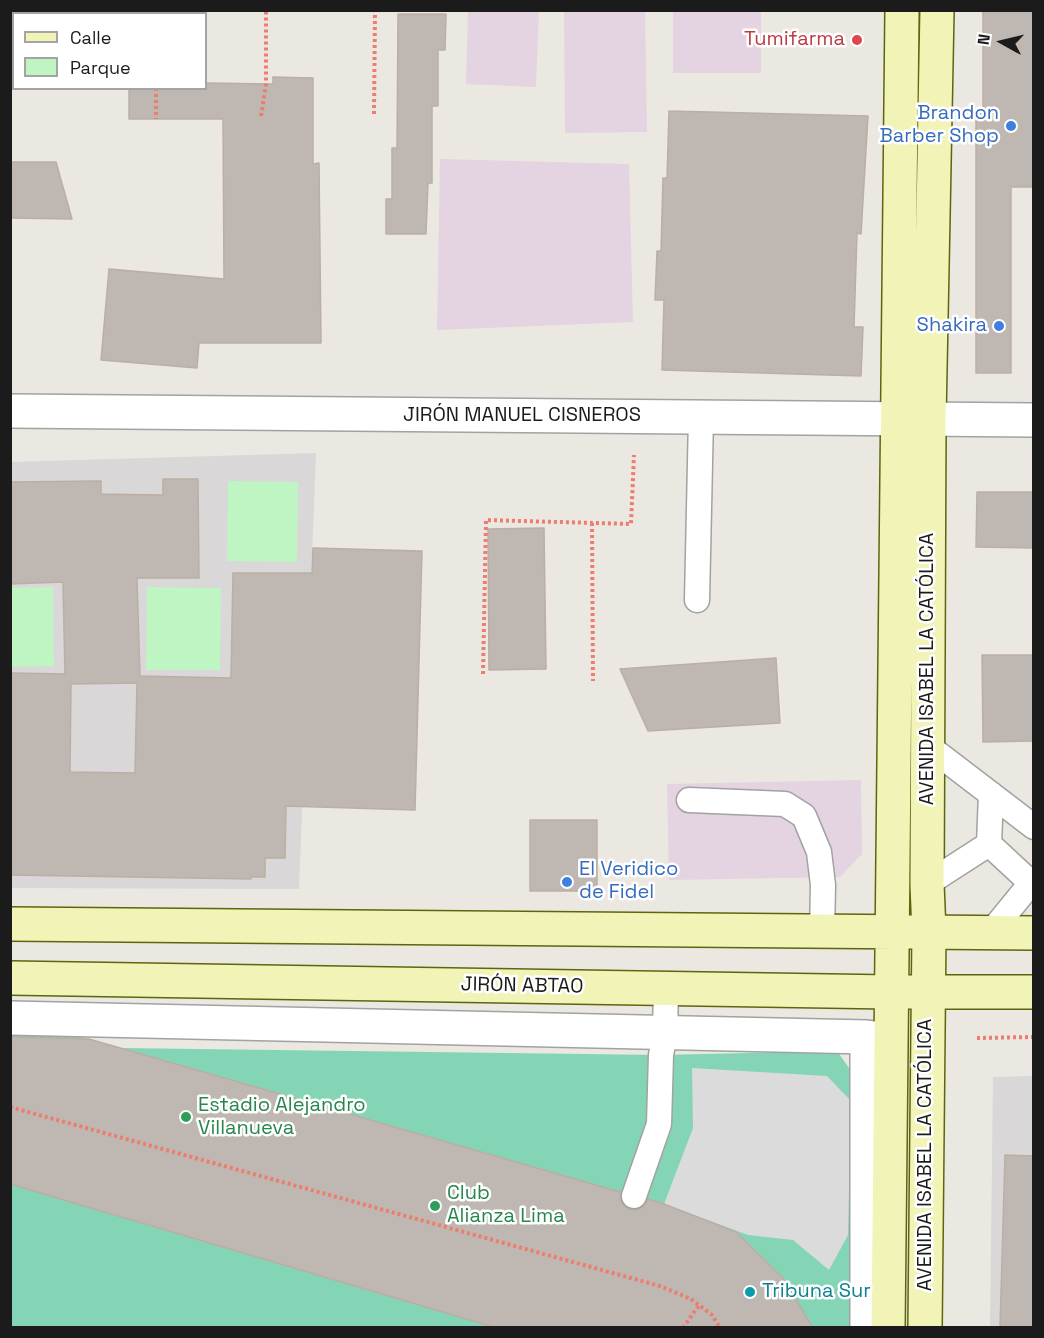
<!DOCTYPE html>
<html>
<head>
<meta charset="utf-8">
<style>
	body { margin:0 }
	#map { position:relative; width:1044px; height:1338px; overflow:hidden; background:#ebe8e1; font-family:"Space Grotesk",sans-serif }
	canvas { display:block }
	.frame { position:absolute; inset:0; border:12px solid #1b1b1b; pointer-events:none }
	.legend { position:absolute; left:12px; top:12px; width:195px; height:78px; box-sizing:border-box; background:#fff; border:2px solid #a4a4a4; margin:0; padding:8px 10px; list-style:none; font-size:18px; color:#1b1b1b }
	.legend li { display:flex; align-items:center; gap:12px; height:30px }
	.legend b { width:30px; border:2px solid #a4a4a4 }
	.north { position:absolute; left:972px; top:12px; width:60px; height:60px; -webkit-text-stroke:4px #fff; paint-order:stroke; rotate:278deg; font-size:16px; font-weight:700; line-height:24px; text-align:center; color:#1b1b1b }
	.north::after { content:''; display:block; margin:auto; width:21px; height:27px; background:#1b1b1b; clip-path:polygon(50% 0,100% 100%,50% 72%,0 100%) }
</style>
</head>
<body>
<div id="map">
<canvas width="1044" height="1338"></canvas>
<div class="frame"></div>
<ul class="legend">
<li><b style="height:8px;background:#f1f3b7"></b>Calle</li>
<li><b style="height:16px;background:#bff4c3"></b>Parque</li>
</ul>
<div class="north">N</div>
</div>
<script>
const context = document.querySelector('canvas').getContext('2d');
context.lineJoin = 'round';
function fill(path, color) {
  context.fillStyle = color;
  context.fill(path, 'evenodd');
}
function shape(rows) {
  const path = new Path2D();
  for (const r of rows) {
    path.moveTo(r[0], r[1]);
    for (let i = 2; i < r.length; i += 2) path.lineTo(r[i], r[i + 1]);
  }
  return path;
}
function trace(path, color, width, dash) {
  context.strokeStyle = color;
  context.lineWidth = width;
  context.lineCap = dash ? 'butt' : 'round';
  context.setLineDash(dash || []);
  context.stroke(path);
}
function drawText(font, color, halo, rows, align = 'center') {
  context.font = font + ' "Space Grotesk",sans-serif';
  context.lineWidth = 5;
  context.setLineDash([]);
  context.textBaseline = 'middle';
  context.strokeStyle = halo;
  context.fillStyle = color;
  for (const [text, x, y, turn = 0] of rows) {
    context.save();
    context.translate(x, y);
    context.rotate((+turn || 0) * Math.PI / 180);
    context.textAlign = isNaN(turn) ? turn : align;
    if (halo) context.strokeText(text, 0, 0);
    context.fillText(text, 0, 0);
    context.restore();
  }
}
fill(shape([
	[316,453,299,889,11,888,10,462],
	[1033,1076,1033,1327,990,1328,993,1077]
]), '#d9d7d7');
fill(shape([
	[468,11,539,11,536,87,466,84],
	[564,11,645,11,647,132,565,133],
	[673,11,761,11,761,73,673,73],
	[440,159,629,164,633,322,437,330],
	[861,780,862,854,840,877,669,880,667,784]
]), '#e4d3e1');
fill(shape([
	[228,481,298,482,297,562,227,561],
	[53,587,54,666,11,667,11,588],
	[147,587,221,588,220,670,146,670]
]), '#bff4c3');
fill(shape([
	[11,1029,37,1029,89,1039,121,1048,661,1055,837,1051,861,1085,859,1327,11,1328]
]), '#84d5b5');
fill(shape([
	[692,1068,827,1076,851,1101,848,1235,829,1270,793,1240,748,1235,664,1204,693,1128]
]), '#dbdbdb');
const building = shape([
	[983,10,1034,10,1034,187,1011,187,1011,373,976,373,976,114,983,114,983,10],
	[398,14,446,14,445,50,438,50,438,106,432,106,432,183,428,183,426,234,386,234,386,199,392,199,392,148,397,148,398,14],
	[273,77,313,78,313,164,319,163,321,343,199,343,197,368,101,360,109,269,224,279,223,119,129,119,129,88,206,88,206,83,273,84,273,77],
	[669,111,868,116,861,234,857,233,854,327,863,327,861,376,662,370,664,300,655,300,657,251,661,251,663,178,667,178,669,111],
	[10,162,56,162,72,219,10,218,10,162],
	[163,479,198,479,199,578,137,578,140,676,231,678,233,573,312,573,313,548,422,551,415,810,286,806,285,858,265,858,265,877,251,877,251,879,10,875,10,673,65,674,63,582,10,584,10,482,101,481,101,494,163,495,163,479],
	[137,683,135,773,70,772,71,684,137,683],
	[977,492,1034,492,1034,548,976,547,977,492],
	[544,528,546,669,489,670,488,529,544,528],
	[982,655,1034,655,1034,741,983,742,982,655],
	[776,658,780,723,648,731,620,669,776,658],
	[530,820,597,820,597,891,530,891,530,820],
	[10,1037,89,1039,620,1192,620,1198,623,1205,630,1210,636,1210,643,1207,648,1199,664,1204,736,1232,783,1278,813,1328,497,1328,10,1184,10,1037],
	[1005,1155,1034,1156,1034,1328,1000,1328,1005,1155]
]);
fill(building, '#bfb7b1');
trace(building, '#bcaea4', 1.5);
const lane = shape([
	[697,600,701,417],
	[928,746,1034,827],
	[689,800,785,804,804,816,819,852,823,885,822,932],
	[989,844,1031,883],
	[927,884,989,844,991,794],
	[991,932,1031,883,1034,884],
	[634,1196,659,1124,661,1055,665,1033,666,988]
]);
const street = shape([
	[10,411,1034,420],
	[10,1018,867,1037],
	[867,1328,867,1037,889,1040]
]);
const secondary = shape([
	[10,924,1034,933],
	[10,978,891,992,1034,992],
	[888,1328,902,10],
	[925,1328,929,932,927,884,929,419,937,10]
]);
trace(lane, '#a2a2a2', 27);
trace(street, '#a2a2a2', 36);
trace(secondary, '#5d660d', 36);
trace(shape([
	[155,10,155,14],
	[156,88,156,119],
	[374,114,375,10],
	[261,116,266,84,266,10],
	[592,523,593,681],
	[483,674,486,520,631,524,634,455],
	[977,1038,1034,1037],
	[10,1107,660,1286,691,1299,712,1315,720,1328],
	[683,1328,699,1305]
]), '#ee7c6f', 4, [3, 3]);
trace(lane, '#fff', 24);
trace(street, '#fff', 33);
trace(secondary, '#f1f3b7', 33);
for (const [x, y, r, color] of [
	[857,40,6,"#e0444e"],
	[1011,126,6,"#3f7fe0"],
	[999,326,6,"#3f7fe0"],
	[567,882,6,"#3f7fe0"],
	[186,1117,6,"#2e9e5b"],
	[435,1206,6,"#2e9e5b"],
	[750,1292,6,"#0f9aa8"]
]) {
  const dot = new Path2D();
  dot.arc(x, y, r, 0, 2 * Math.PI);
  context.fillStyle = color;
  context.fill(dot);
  trace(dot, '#fff', 2);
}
drawText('20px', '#be3a42', '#fff', [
	["Tumifarma",845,40]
], 'right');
drawText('20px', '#366cbe', '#fff', [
	["Brandon",999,114],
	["Barber Shop",999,137],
	["Shakira",987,326],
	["El Veridico",579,870,"left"],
	["de Fidel",579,893,"left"]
], 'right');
drawText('20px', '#1b1b1b', '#fff', [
	["JIRÓN MANUEL CISNEROS",522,416],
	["AVENIDA ISABEL LA CATÓLICA",928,669,-90],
	["JIRÓN ABTAO",522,986,1],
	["AVENIDA ISABEL LA CATÓLICA",926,1155,-90]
]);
drawText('20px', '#27864d', '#fff', [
	["Estadio Alejandro",198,1106],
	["Villanueva",198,1129],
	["Club",447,1194],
	["Alianza Lima",447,1217]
], 'left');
drawText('20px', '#0d838f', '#fff', [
	["Tribuna Sur",762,1292]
], 'left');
</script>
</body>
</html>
